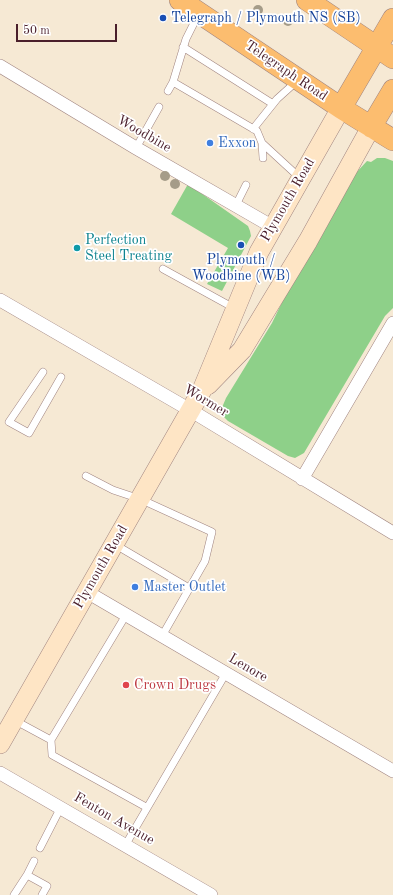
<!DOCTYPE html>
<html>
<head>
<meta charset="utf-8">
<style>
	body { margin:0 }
	#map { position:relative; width:393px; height:895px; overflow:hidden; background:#f6e9d4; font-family:"Old Standard TT",serif }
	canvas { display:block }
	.scale { position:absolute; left:16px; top:24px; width:101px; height:18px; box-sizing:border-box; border:2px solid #4a1f2b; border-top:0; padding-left:5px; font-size:12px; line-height:14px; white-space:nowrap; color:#4a1f2b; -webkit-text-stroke:3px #fff; paint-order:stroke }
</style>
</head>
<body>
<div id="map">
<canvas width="393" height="895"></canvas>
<div class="scale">50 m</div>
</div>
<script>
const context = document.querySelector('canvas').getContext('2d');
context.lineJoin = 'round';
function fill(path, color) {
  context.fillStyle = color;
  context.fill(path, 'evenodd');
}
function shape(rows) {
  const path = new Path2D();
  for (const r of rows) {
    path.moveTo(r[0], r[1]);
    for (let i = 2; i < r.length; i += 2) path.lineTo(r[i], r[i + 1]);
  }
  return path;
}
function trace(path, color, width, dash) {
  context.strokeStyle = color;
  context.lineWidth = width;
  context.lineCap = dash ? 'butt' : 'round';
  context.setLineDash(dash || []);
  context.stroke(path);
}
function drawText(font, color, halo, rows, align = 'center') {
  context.font = font + ' "Old Standard TT",serif';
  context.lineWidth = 3.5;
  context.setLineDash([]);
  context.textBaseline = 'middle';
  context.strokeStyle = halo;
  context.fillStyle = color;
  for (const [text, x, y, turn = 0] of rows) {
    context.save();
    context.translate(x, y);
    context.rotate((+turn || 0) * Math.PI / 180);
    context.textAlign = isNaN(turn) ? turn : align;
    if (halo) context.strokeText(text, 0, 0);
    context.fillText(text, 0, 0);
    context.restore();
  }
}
fill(shape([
	[377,158,385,158,393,161,393,308,385,316,304,453,295,458,288,456,228,421,223,416,221,410,226,398,272,323,289,288,355,174,367,161,371,162],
	[188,184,248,226,250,231,251,236,222,291,207,284,228,248,171,214]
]), '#8ed089');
const lane = shape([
	[183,47,273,104],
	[173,82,257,131,262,143,263,158],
	[168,91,173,82,186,39,198,15],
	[253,129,277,99,297,81],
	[262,143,300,178],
	[136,148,159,107],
	[236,205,246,185],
	[163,269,234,308],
	[43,372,9,422,29,433,61,377],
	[86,476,113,490,140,499,212,532,205,561,162,636],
	[114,544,189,588],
	[14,720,51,740,126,615],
	[51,740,52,755,146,807],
	[126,844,226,673],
	[40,848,61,807],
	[27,875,34,861],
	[14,895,27,875,47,886,42,895]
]);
const street = shape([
	[0,66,136,148,273,227],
	[0,300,190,410,393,533],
	[302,479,393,323],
	[87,592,393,771],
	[0,773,211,895]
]);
const secondary = shape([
	[208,385,242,350,308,241,371,127],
	[0,744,202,390,259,252,341,108]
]);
const primary = shape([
	[180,0,341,108,393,140],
	[307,0,393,58],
	[341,108,393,19],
	[371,127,393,90]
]);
trace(lane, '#a08480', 8);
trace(street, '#a08480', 14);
trace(secondary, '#a08480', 20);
trace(primary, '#a08480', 22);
trace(lane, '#fff', 7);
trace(street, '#fff', 13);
trace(secondary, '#fee5c5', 19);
trace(primary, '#fcbd6f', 21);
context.fillStyle = '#a59c89';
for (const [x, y] of [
	[258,10],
	[288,21],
	[165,176],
	[175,184]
]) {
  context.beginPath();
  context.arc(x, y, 5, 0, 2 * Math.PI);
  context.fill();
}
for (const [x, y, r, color] of [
	[163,18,4,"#1a4fb4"],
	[210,143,4,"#3f7fe0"],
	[241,245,4,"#1a4fb4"],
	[77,248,4,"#0f9aa8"],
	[135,587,4,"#3f7fe0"],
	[126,685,4,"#e0444e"]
]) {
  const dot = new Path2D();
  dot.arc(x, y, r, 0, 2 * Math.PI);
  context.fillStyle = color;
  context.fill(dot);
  trace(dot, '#fff', 1.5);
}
drawText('14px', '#164399', '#fff', [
	["Telegraph / Plymouth NS (SB)",171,18],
	["Plymouth /",241,260,"center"],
	["Woodbine (WB)",241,276,"center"]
], 'left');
drawText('14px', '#4a1f2b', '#fff', [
	["Telegraph Road",286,71,34],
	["Woodbine",144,134,30],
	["Plymouth Road",288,200,-60],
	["Wormer",206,401,31],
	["Plymouth Road",101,567,-60],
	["Lenore",248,668,30],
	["Fenton Avenue",114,819,30]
]);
drawText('14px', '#366cbe', '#fff', [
	["Exxon",218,143],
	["Master Outlet",143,587]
], 'left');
drawText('14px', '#0d838f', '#fff', [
	["Perfection",85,240],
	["Steel Treating",85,256]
], 'left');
drawText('14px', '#be3a42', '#fff', [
	["Crown Drugs",134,685]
], 'left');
</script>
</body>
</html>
